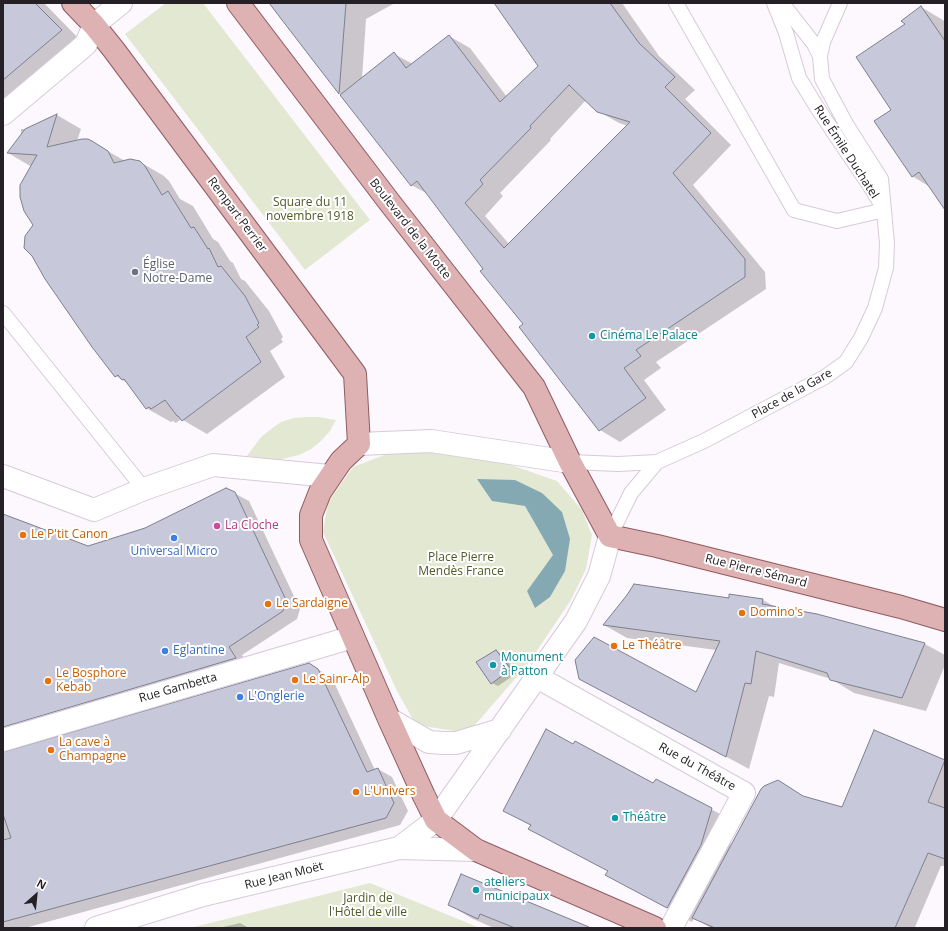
<!DOCTYPE html>
<html>
<head>
<meta charset="utf-8">
<style>
	body { margin:0 }
	#map { position:relative; width:948px; height:931px; overflow:hidden; background:#fdf8fe; font-family:"Open Sans",sans-serif }
	canvas { display:block }
	.frame { position:absolute; inset:0; border:4px solid #242025; pointer-events:none }
	.north { position:absolute; left:16px; top:875px; width:40px; height:40px; -webkit-text-stroke:3px #fff; paint-order:stroke; rotate:27deg; font-size:11px; font-weight:700; line-height:16px; text-align:center; color:#242025 }
	.north::after { content:''; display:block; margin:auto; width:14px; height:18px; background:#242025; clip-path:polygon(50% 0,100% 100%,50% 72%,0 100%) }
</style>
</head>
<body>
<div id="map">
<canvas width="948" height="931"></canvas>
<div class="frame"></div>
<div class="north">N</div>
</div>
<script>
const context = document.querySelector('canvas').getContext('2d');
context.lineJoin = 'round';
function fill(path, color) {
  context.fillStyle = color;
  context.fill(path, 'evenodd');
}
function shape(rows) {
  const path = new Path2D();
  for (const r of rows) {
    path.moveTo(r[0], r[1]);
    for (let i = 2; i < r.length; i += 2) path.lineTo(r[i], r[i + 1]);
  }
  return path;
}
function trace(path, color, width, dash) {
  context.strokeStyle = color;
  context.lineWidth = width;
  context.lineCap = dash ? 'butt' : 'round';
  context.setLineDash(dash || []);
  context.stroke(path);
}
function drawText(font, color, halo, rows, align = 'center') {
  context.font = font + ' "Open Sans",sans-serif';
  context.lineWidth = 4;
  context.setLineDash([]);
  context.textBaseline = 'middle';
  context.strokeStyle = halo;
  context.fillStyle = color;
  for (const [text, x, y, turn = 0] of rows) {
    context.save();
    context.translate(x, y);
    context.rotate((+turn || 0) * Math.PI / 180);
    context.textAlign = isNaN(turn) ? turn : align;
    if (halo) context.strokeText(text, 0, 0);
    context.fillText(text, 0, 0);
    context.restore();
  }
}
fill(shape([
	[166,3,203,3,370,220,305,270,125,34],
	[307,417,319,417,336,420,330,431,321,441,311,449,299,455,278,460,247,456,261,437,271,429,281,422,294,418],
	[400,449,485,456,557,481,582,510,592,535,586,569,571,600,528,664,468,733,416,725,397,691,323,532,328,502,353,467],
	[370,883,480,928,190,928]
]), '#e3e8d3');
fill(shape([
	[477,479,515,480,542,493,562,512,570,539,565,571,550,597,535,608,527,591,553,555,525,506,492,501]
]), '#85a9b3');
fill(shape([
	[3,3,44,3,84,44,3,114],
	[270,3,395,3,366,19,362,79,394,54,413,64,449,36,470,48,507,97,539,66,495,3,622,3,659,56,695,90,685,99,731,145,693,185,765,272,766,289,656,362,661,368,644,380,666,410,620,442,600,430,484,269,428,194,411,185],
	[586,100,598,111,619,123,628,126,509,244,485,216,503,196,500,193,551,140,550,139],
	[921,7,943,20,945,22,945,208,930,187,912,176,893,110,907,24],
	[57,115,81,129,77,141,92,142,125,161,140,162,164,176,169,181,180,199,193,206,213,239,218,242,230,261,233,263,241,279,245,281,269,311,283,337,281,339,283,342,270,351,285,377,207,434,181,419,176,423,173,421,171,422,146,408,129,384,116,376,34,225,32,167,8,153,21,135,21,129,29,129],
	[234,493,249,501,300,609,297,619,242,655,250,666,5,745,5,753,309,664,332,678,375,770,378,769,392,777,408,811,400,825,25,928,3,928,3,516,88,547,145,528],
	[730,595,763,600,775,607,817,615,925,644,945,655,945,665,926,711,854,693,831,679,779,663,774,697,769,696,749,769,604,691,696,693,716,650,627,638,604,625,730,599],
	[496,651,503,655,517,673,498,686,492,683],
	[875,731,945,762,945,866,941,866,915,927,918,928,711,928,694,918,692,922,631,888,608,871,504,810,574,745,654,784,711,809,736,823,729,850,804,797,843,808],
	[449,905,587,928,494,928,473,919],
	[240,923,249,928,219,928]
]), '#0003');
const building = shape([
	[3,3,35,3,62,30,3,80,3,3],
	[269,3,346,3,339,94,315,63,269,3],
	[494,3,610,3,639,43,675,77,665,87,711,133,673,173,745,259,745,277,636,350,641,356,624,368,646,398,599,431,519,327,523,324,480,271,483,269,417,181,411,186,340,95,394,52,406,68,449,35,500,102,538,66,494,3],
	[569,85,597,112,630,122,504,248,465,203,483,184,480,180,531,128,530,126,569,85],
	[921,6,945,41,945,210,919,172,912,177,874,121,891,110,856,57,905,24,901,21,921,6],
	[57,114,47,147,82,139,88,139,92,141,108,151,114,163,130,159,140,161,145,166,162,195,168,191,191,228,194,227,208,249,209,248,218,267,221,266,245,296,259,323,257,325,259,327,246,337,261,362,182,421,178,416,177,416,165,400,151,409,149,407,146,409,124,379,122,380,118,375,115,377,92,347,45,279,32,256,24,248,25,236,33,225,24,211,20,197,20,185,37,155,7,153,25,129,57,114],
	[226,488,235,492,286,600,283,611,229,647,236,658,3,727,3,514,88,546,145,528,226,488],
	[634,584,729,598,729,594,763,599,762,604,817,614,925,643,902,698,830,680,827,673,756,651,751,684,745,683,726,757,579,679,575,660,594,637,696,692,720,641,603,625,627,595,634,584],
	[496,650,511,669,491,684,476,662,496,650],
	[309,663,318,669,367,772,378,768,394,803,386,818,3,922,3,840,11,838,3,814,3,752,309,663],
	[546,729,573,744,575,741,653,783,656,779,712,808,701,845,667,908,605,875,608,871,528,829,531,825,503,811,546,729],
	[874,730,945,760,928,802,945,808,945,859,928,853,895,928,715,928,692,918,761,789,764,786,778,780,803,796,842,807,874,730],
	[461,874,589,927,589,928,515,928,480,914,478,919,448,905,461,874]
]);
fill(building, '#c7c9db');
trace(building, '#7d7e8f', 1);
const service = shape([
	[676,3,794,210,837,221,884,210],
	[774,3,786,33,799,78,818,109,870,186,881,204],
	[782,3,814,44,820,56],
	[3,313,144,489],
	[570,462,618,464,657,462,704,441,825,377,846,362,861,338,875,308,886,268,887,243,881,179,846,124,822,79,820,56,823,42,840,3],
	[610,536,631,493,657,462]
]);
const minor = shape([
	[3,114,78,51,86,44,94,25,121,3],
	[3,476,94,510,144,489,213,465,330,476],
	[537,677,744,793,671,928]
]);
const secondary = shape([
	[359,444,431,441,570,462],
	[389,719,429,742,444,743,456,743,500,730],
	[3,740,353,637],
	[399,848,436,820,576,621,599,576,610,536],
	[96,928,203,895,399,848,476,850]
]);
const primary = shape([
	[73,3,94,25,114,50,355,374,359,444,341,461,320,492,311,515,311,540,389,719,424,796,436,820,476,850,655,928],
	[238,3,390,203,534,387,570,462,610,536,657,546,901,607,945,620]
]);
trace(service, '#d7cad9', 16);
trace(minor, '#d7cad9', 24);
trace(secondary, '#d7cad9', 24);
trace(primary, '#8f5c60', 24);
trace(service, '#fff', 14);
trace(minor, '#fff', 22);
trace(secondary, '#fff', 22);
trace(primary, '#deb1b2', 22);
for (const [x, y, r, color] of [
	[135,272,4,"#6b7280"],
	[592,336,4,"#0f9aa8"],
	[217,526,4,"#d1479c"],
	[23,535,4,"#e8710a"],
	[174,538,4,"#3f7fe0"],
	[268,604,4,"#e8710a"],
	[742,613,4,"#e8710a"],
	[614,646,4,"#e8710a"],
	[165,651,4,"#3f7fe0"],
	[493,665,4,"#0f9aa8"],
	[295,680,4,"#e8710a"],
	[48,681,4,"#e8710a"],
	[240,697,4,"#3f7fe0"],
	[51,750,4,"#e8710a"],
	[356,792,4,"#e8710a"],
	[615,818,4,"#0f9aa8"],
	[476,890,4,"#0f9aa8"]
]) {
  const dot = new Path2D();
  dot.arc(x, y, r, 0, 2 * Math.PI);
  context.fillStyle = color;
  context.fill(dot);
  trace(dot, '#fff', 1.5);
}
drawText('12px', '#242025', '#fff', [
	["Rue Émile Duchatel",846,152,57],
	["Rempart Perrier",237,215,53],
	["Boulevard de la Motte",410,229,52],
	["Place de la Gare",792,394,-29],
	["Rue Pierre Sémard",756,571,14],
	["Rue Gambetta",178,688,-16],
	["Rue du Théâtre",697,767,29],
	["Rue Jean Moët",284,876,-14]
]);
drawText('12px', '#505928', '#fff', [
	["Square du 11",310,203],
	["novembre 1918",310,217],
	["Place Pierre",461,558],
	["Mendès France",461,572],
	["Jardin de",368,899],
	["l'Hôtel de ville",368,913]
]);
drawText('12px', '#5b616d', '#fff', [
	["Église",143,265],
	["Notre-Dame",143,279]
], 'left');
drawText('12px', '#0d838f', '#fff', [
	["Cinéma Le Palace",600,336],
	["Monument",501,658],
	["à Patton",501,672],
	["Théâtre",623,818],
	["ateliers",484,883],
	["municipaux",484,897]
], 'left');
drawText('12px', '#b23c85', '#fff', [
	["La Cloche",225,526]
], 'left');
drawText('12px', '#c56008', '#fff', [
	["Le P'tit Canon",31,535],
	["Le Sardaigne",276,604],
	["Domino's",750,613],
	["Le Théâtre",622,646],
	["Le Bosphore",56,674],
	["Kebab",56,688],
	["Le Sainr-Alp",303,680],
	["La cave à",59,743],
	["Champagne",59,757],
	["L'Univers",364,792]
], 'left');
drawText('12px', '#366cbe', '#fff', [
	["Universal Micro",174,552,"center"],
	["Eglantine",173,651],
	["L'Onglerie",248,697]
], 'left');
</script>
</body>
</html>
